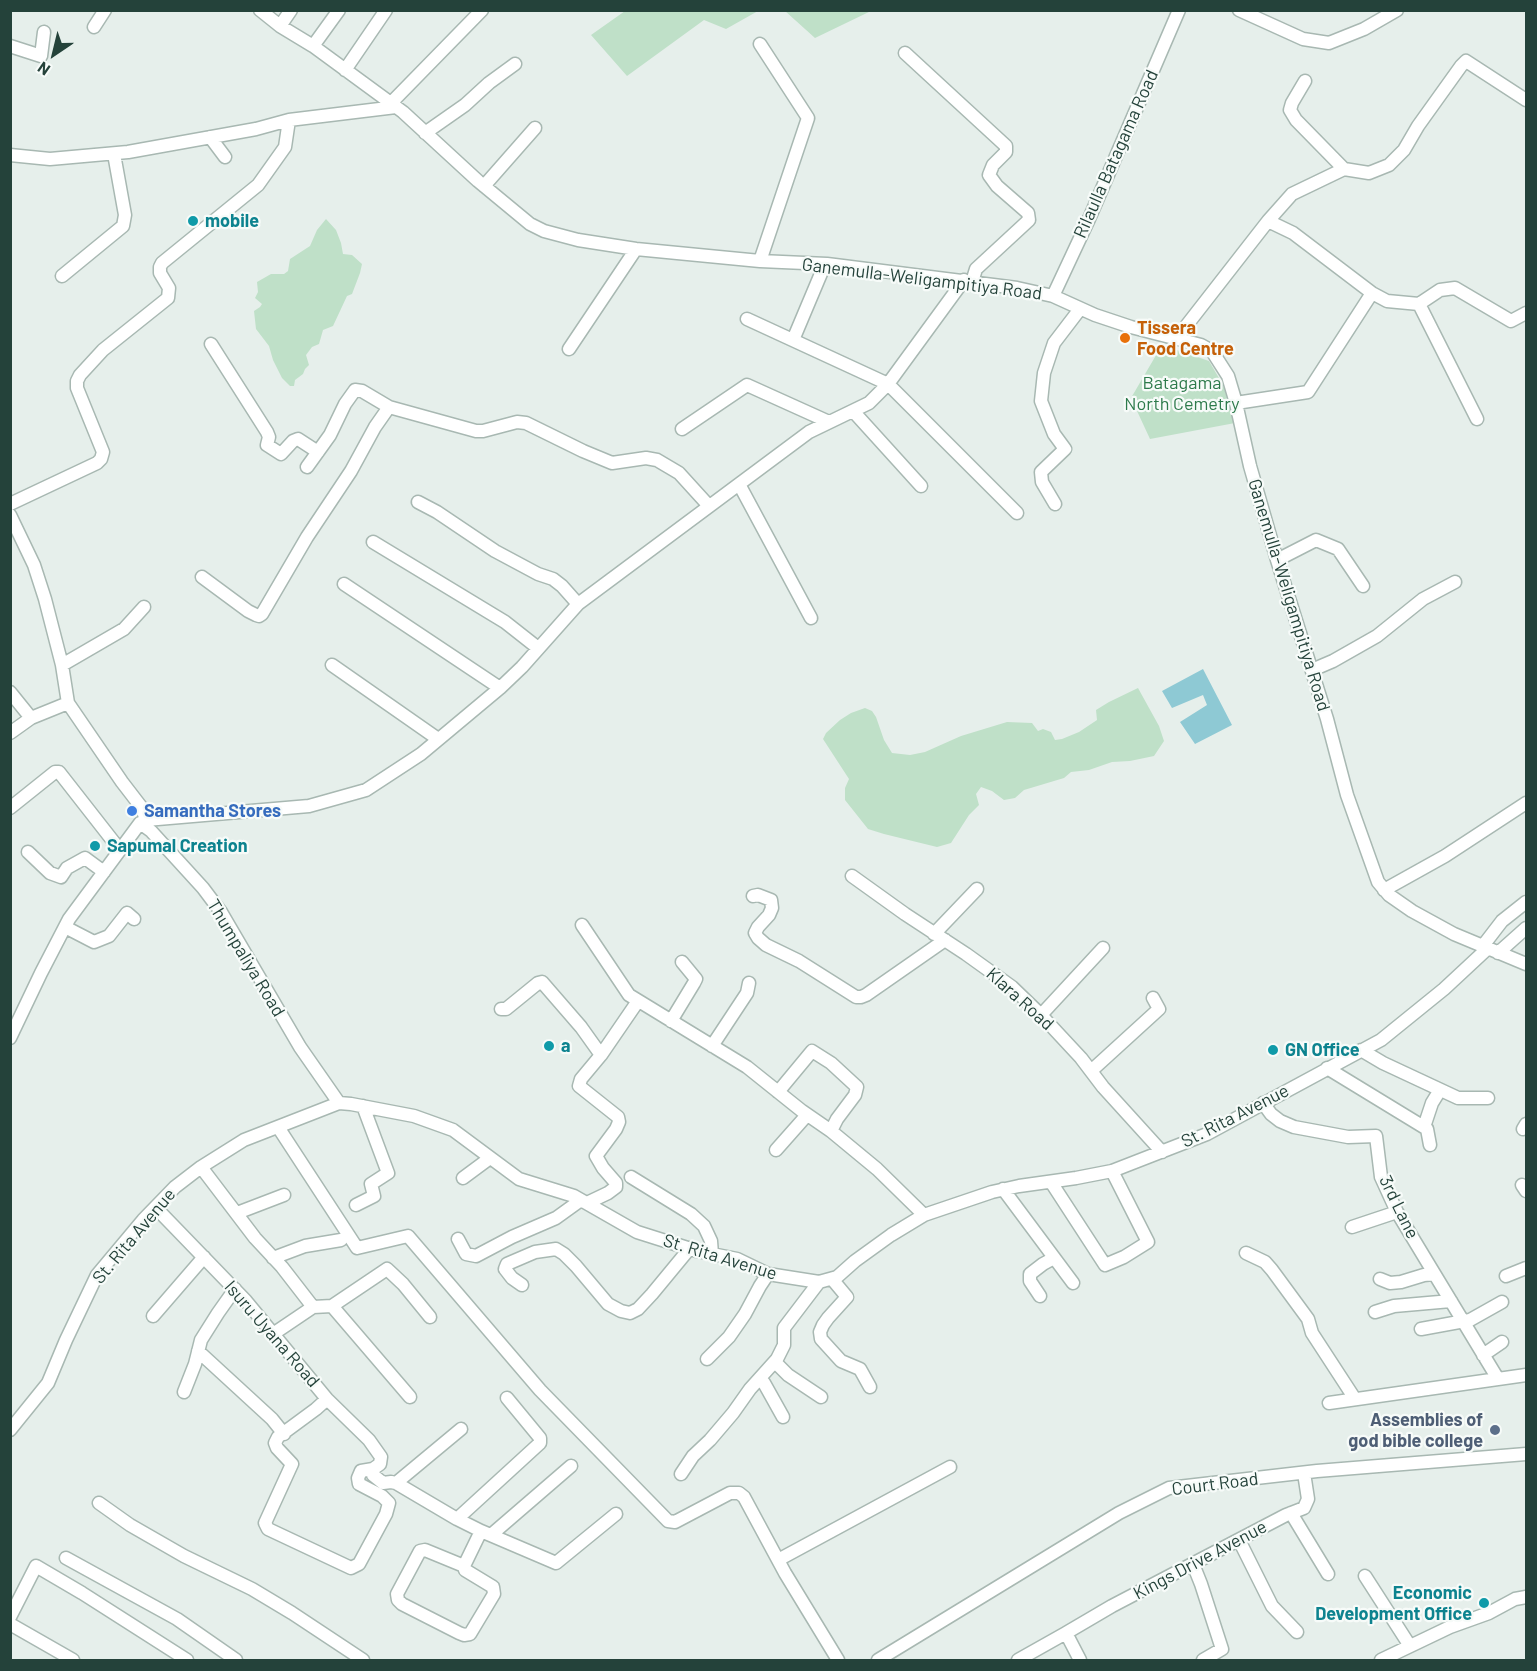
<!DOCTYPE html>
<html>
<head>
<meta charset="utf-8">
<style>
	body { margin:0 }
	#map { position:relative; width:1537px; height:1671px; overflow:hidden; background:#e6efeb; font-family:Barlow,sans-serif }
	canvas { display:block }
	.frame { position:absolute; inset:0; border:12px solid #24423a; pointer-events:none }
	.north { position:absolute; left:24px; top:24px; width:60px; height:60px; -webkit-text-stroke:4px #f7fbf9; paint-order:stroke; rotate:215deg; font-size:16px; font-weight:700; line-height:24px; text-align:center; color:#24423a }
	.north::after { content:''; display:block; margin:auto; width:21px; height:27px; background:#24423a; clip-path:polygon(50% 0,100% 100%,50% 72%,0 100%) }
</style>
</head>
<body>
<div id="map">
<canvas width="1537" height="1671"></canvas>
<div class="frame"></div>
<div class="north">N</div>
</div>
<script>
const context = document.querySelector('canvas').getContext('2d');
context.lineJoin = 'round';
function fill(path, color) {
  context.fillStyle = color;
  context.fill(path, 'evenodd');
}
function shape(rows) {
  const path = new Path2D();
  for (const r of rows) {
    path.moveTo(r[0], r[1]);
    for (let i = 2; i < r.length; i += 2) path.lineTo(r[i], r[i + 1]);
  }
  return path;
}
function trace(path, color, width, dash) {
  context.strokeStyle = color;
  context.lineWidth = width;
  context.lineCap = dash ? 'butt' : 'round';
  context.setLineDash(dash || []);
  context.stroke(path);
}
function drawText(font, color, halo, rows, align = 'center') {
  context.font = font + ' Barlow,sans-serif';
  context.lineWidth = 4.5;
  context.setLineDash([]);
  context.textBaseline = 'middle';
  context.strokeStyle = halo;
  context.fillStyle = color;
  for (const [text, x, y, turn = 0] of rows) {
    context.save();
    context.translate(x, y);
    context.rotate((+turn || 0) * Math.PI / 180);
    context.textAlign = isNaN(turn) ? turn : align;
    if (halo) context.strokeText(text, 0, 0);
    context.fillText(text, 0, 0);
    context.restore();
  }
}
fill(shape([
	[625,11,625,10,758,11,726,29,704,20,627,76,591,35],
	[785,11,871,11,815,38],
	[326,219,336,230,341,243,343,254,352,255,362,264,360,273,352,294,347,296,333,326,323,330,319,344,312,347,306,355,309,365,305,369,303,374,295,380,294,386,290,386,282,378,273,360,269,346,256,329,254,311,260,307,262,304,255,298,258,292,257,282,271,274,284,274,288,271,290,259,310,246,317,230],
	[1162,345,1209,361,1223,385,1235,423,1150,439,1131,398],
	[1138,688,1159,726,1164,741,1154,756,1130,761,1112,762,1089,770,1071,772,1064,778,1024,790,1015,798,1004,800,992,791,981,787,976,794,979,805,969,815,951,843,937,847,884,834,868,829,845,800,845,788,849,779,823,739,826,733,840,720,851,713,865,708,872,711,876,717,884,740,892,753,910,755,925,752,961,736,1007,722,1032,723,1038,731,1043,729,1051,732,1055,740,1062,739,1079,732,1097,720,1096,710,1109,702]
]), '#bfe0c8');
fill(shape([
	[1203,669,1232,725,1195,744,1180,722,1207,705,1203,695,1172,708,1162,691]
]), '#8ec9d4');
const minor = shape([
	[260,10,280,26,313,46,403,112,478,181,530,224,544,231,578,240,636,249,760,261,827,264,1017,288,1053,296,1095,315,1131,327,1201,345,1212,351,1228,376,1236,403,1250,466,1277,560,1327,719,1347,795,1378,882,1389,895,1412,911,1454,934,1526,964],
	[1239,10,1303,39,1329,43,1364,29,1397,10],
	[280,26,291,10],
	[94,27,105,10],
	[10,46,41,56,44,32],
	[313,46,339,10],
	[905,53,1006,146,1006,152,993,165,989,175,997,186,1028,213,1029,220,976,269,972,282],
	[345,70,386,10],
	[1305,81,1292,103,1290,110,1296,120,1344,169],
	[391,103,482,10],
	[425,133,465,105,489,83,515,64],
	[210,137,225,157],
	[10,155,50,159,128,152,256,129,289,120,396,107],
	[484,186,535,128],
	[1268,221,1292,194,1344,169,1369,173,1389,165,1404,150,1418,126,1461,66,1466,61,1526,100],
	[760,261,808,118,760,44],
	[62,276,123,226,125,215,114,154],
	[1053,296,1089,219,1179,10],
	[1419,304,1477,419],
	[747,319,888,384,1017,513],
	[1176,339,1268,221,1293,233,1372,293,1387,301,1419,304,1440,290,1455,288,1511,321,1526,313],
	[793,340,825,264],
	[211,344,267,432,269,437,267,445,281,454,293,441,298,439,318,452],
	[569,349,636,249],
	[1236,403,1308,392,1372,293],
	[853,411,921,486],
	[682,429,747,385,829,422],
	[307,467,330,435,345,404,355,390,362,391,389,407],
	[739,484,811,618],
	[418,502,437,512,495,551,538,574,553,579,562,586,578,604],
	[10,504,97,463,101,459,103,452,77,388,77,381,80,375,103,350,168,298,169,288,160,273,160,267,162,263,258,185,285,147,289,120],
	[1055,504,1042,482,1041,472,1065,449,1054,434,1041,401,1044,373,1054,343,1080,309],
	[10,515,34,565,45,599,62,665,68,703,122,782,142,808,146,820],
	[373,542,505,622,538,648],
	[1277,560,1316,540,1338,549,1363,586],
	[202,577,248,611,256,615,259,616,262,614,307,537,351,471,375,427,389,407,476,431,483,431,517,422,526,423,583,451,612,463,646,458,657,460,679,473,709,506],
	[344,584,500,688],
	[62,665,124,629,144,607],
	[332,665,438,739],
	[1312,670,1333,661,1377,636,1423,599,1455,582],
	[10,692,31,718,68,703],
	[10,733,31,718],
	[10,808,55,772,59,772,120,850],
	[140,823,146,820,309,806,366,790,421,754,500,688,522,667,578,604,809,432,869,403,888,384,964,280],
	[140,823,151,831,203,888,221,912,300,1047,339,1103],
	[28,852,50,873,61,877,67,868,85,858,104,872],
	[852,876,905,914,966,954,1012,987,1041,1015,1081,1058,1103,1087,1162,1152],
	[1384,890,1445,856,1526,803],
	[753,896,758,895,771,900,772,908,769,915,758,927,755,933,758,938,766,945,799,961,856,997,861,997,866,995,945,940],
	[582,925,629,995,747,1067,802,1111,831,1131,877,1169,924,1215],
	[65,927,94,942,109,936,127,913,134,919],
	[934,934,977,889],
	[1482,947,1502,921,1526,902],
	[1498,953,1526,928],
	[501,1009,506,1009,538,983,542,982,581,1027,601,1055,638,1001],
	[1041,1015,1103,948],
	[671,1021,694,983,696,979,682,962],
	[10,1038,41,973,69,919,140,823],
	[712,1046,747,993,749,983],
	[1361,1050,1383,1063,1458,1098,1488,1098],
	[1327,1068,1427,1129,1430,1145],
	[1091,1071,1159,1009,1153,998],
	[778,1092,812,1051,831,1063,857,1087,855,1095,837,1119,831,1131],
	[1263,1103,1271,1114,1280,1121,1294,1127,1348,1137,1376,1136,1381,1177,1397,1212,1498,1379],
	[278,1127,357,1248,408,1236,540,1390,668,1521,675,1522,730,1493,739,1493,744,1497,785,1573,838,1660],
	[1424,1127,1432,1103,1440,1090],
	[1523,1129,1526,1124],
	[776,1150,807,1115],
	[201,1167,255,1238,282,1267,313,1307,332,1306,410,1397],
	[631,1177,691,1214,704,1226,711,1241,712,1254],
	[463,1178,490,1158],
	[1051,1182,1105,1265,1124,1257,1148,1242,1112,1171],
	[1522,1185,1526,1191],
	[1003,1189,1073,1283],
	[587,1203,608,1193,616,1187,616,1183,603,1168,596,1156,616,1129,619,1122,618,1117,579,1086,581,1079,601,1055],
	[356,1205,374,1196,371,1184,388,1173,363,1106],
	[156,1208,246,1301,327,1399,369,1440,381,1457,380,1464,373,1469,373,1475,383,1483,391,1482,396,1483,457,1519,481,1531,464,1566,465,1570,493,1587,494,1594,470,1634,464,1635,459,1633,402,1604,398,1600,397,1594,420,1551,425,1550,464,1566],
	[237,1213,284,1195],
	[1352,1227,1397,1212],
	[458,1239,466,1254,476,1256,512,1237,556,1218,581,1200],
	[1246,1253,1265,1262,1272,1270,1308,1319,1312,1333,1355,1399],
	[273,1258,305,1246,341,1240],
	[1506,1276,1526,1268],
	[832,1279,847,1297,828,1318,823,1325,820,1332,821,1339,841,1361,860,1369,870,1387],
	[1380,1279,1390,1283,1401,1282,1424,1275,1434,1274],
	[522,1285,512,1278,505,1269,507,1264,535,1252,556,1249,564,1254,576,1266,608,1304,621,1311,630,1313,638,1309,652,1294,690,1248],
	[1040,1296,1030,1281,1030,1274,1043,1264,1054,1258],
	[332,1306,387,1269,403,1284,430,1317],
	[1375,1312,1394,1306,1451,1301],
	[153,1316,204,1257],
	[1421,1329,1470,1320,1502,1302],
	[273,1334,313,1307],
	[198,1351,272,1419,284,1434],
	[1483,1355,1502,1342],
	[707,1359,729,1337,745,1314,760,1286,768,1274],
	[775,1362,788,1375,821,1397],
	[759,1379,764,1383,783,1417],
	[184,1392,195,1364,201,1340,218,1313,235,1289],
	[327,1399,316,1409,278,1437,275,1443,277,1448,292,1464,265,1523,268,1529,351,1568,359,1564,386,1514,389,1503,382,1496,359,1484,358,1478,361,1471,373,1469],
	[1329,1403,1526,1375],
	[10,1430,48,1383,66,1340,97,1275,143,1220,175,1187,201,1167,244,1140,339,1103,351,1104,414,1116,453,1130,519,1179,574,1196,637,1232,697,1251,737,1259,768,1274,819,1282,837,1277,855,1261,891,1235,924,1215,992,1192,1019,1186,1076,1178,1112,1171,1207,1134,1381,1040,1444,989,1487,949],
	[681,1474,693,1456,710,1440,733,1413,750,1389,777,1359,784,1345,784,1328,819,1282],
	[396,1483,461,1429],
	[99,1503,130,1525,184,1556,252,1589,292,1613,363,1660],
	[1291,1513,1328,1574],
	[457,1519,540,1443,540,1438,507,1398],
	[481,1531,556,1563,616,1514],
	[491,1535,571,1466],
	[1239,1540,1272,1606,1297,1632],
	[66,1558,177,1619,236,1660],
	[778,1560,950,1467],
	[1193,1564,1201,1584,1222,1649,1203,1660],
	[1365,1576,1410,1646],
	[10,1617,36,1566,82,1593,187,1660],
	[10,1624,73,1660],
	[1066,1633,1112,1606,1286,1515,1304,1508,1308,1499,1304,1473],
	[878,1660,1119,1513,1169,1488,1317,1471,1526,1454],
	[1018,1660,1066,1633,1080,1660],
	[1381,1660,1450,1627,1489,1613,1515,1599,1526,1597]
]);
trace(minor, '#a8b8b2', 15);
trace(minor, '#fff', 12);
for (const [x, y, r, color] of [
	[193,221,6,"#0f9aa8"],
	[1125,338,6,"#e8710a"],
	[132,811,6,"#3f7fe0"],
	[95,846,6,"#0f9aa8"],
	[549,1046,6,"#0f9aa8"],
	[1273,1050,6,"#0f9aa8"],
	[1495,1430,6,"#5c6f8a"],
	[1484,1603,6,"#0f9aa8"]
]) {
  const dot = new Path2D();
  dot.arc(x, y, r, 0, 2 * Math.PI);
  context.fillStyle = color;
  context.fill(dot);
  trace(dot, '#f7fbf9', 2);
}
drawText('18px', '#24423a', '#f7fbf9', [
	["Rilaulla Batagama Road",1116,154,-66],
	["Ganemulla-Weligampitiya Road",922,279,7],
	["Ganemulla-Weligampitiya Road",1289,595,73],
	["Thumpaliya Road",246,958,59],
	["Klara Road",1020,999,42],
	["St. Rita Avenue",1235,1116,-27],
	["3rd Lane",1399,1207,64],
	["St. Rita Avenue",134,1236,-50],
	["St. Rita Avenue",720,1257,17],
	["Isuru Uyana Road",272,1334,49],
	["Court Road",1215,1484,-7],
	["Kings Drive Avenue",1200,1560,-28]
]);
drawText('bold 18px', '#0d838f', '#f7fbf9', [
	["mobile",205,221],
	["Sapumal Creation",107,846],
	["a",561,1046],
	["GN Office",1285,1050],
	["Economic",1472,1593,"right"],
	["Development Office",1472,1614,"right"]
], 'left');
drawText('bold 18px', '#c56008', '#f7fbf9', [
	["Tissera",1137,328],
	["Food Centre",1137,349]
], 'left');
drawText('18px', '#2d7a4b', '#f7fbf9', [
	["Batagama",1182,383],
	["North Cemetry",1182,404]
]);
drawText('bold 18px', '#366cbe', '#f7fbf9', [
	["Samantha Stores",144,811]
], 'left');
drawText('bold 18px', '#4e5e75', '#f7fbf9', [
	["Assemblies of",1483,1420],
	["god bible college",1483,1441]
], 'right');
</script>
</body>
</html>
